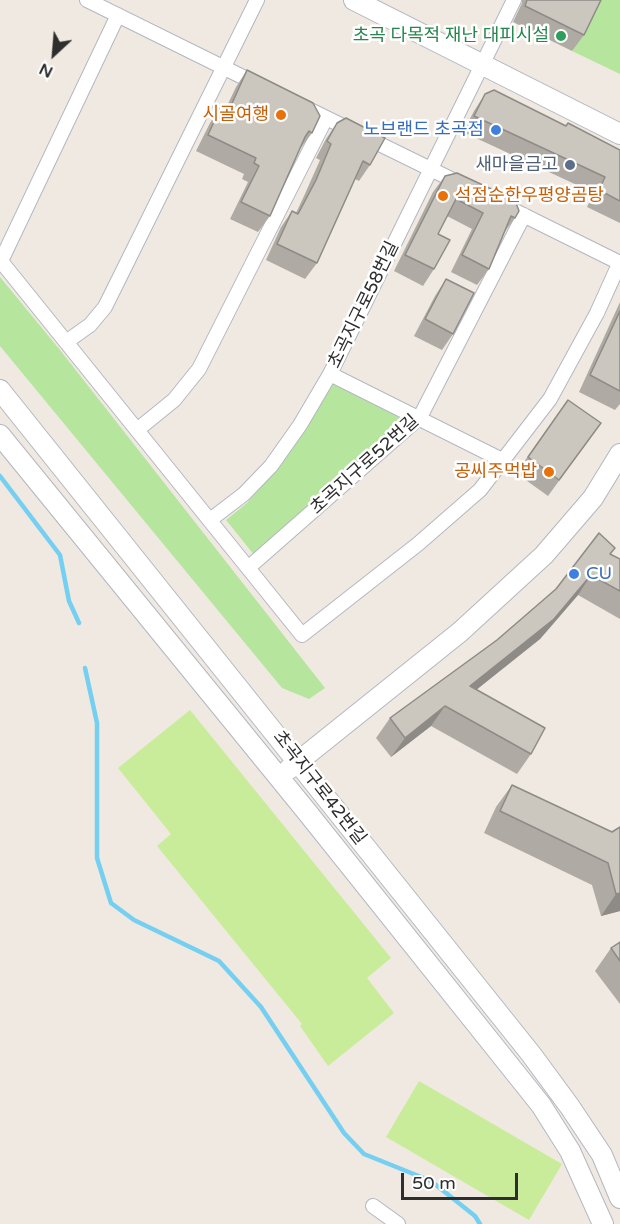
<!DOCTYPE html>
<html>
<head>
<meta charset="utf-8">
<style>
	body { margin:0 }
	#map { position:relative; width:620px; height:1224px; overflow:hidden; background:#efe9e1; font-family:"Varela Round",sans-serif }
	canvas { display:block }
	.north { position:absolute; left:24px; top:24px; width:60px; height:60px; -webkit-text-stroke:4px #fff; paint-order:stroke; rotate:206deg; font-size:16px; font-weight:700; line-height:24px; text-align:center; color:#2e2e2e }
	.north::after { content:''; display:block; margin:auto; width:21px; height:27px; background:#2e2e2e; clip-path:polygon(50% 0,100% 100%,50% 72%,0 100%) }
	.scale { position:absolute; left:401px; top:1173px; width:117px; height:27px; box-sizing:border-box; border:3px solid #2e2e2e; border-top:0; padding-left:8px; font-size:18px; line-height:21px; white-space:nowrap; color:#2e2e2e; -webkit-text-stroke:4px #fff; paint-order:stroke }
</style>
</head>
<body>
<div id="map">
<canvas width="620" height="1224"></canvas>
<div class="north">N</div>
<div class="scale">50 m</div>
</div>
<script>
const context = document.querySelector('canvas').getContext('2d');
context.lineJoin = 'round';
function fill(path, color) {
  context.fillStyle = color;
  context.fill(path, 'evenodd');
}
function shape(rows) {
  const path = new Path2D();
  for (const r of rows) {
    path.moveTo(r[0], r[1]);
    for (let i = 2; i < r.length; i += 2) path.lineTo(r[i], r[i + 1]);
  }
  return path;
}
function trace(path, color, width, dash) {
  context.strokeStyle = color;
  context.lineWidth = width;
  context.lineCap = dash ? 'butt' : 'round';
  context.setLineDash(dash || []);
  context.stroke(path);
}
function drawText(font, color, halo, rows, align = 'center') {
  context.font = font + ' "Varela Round","Noto Sans KR",sans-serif';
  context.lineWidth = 5;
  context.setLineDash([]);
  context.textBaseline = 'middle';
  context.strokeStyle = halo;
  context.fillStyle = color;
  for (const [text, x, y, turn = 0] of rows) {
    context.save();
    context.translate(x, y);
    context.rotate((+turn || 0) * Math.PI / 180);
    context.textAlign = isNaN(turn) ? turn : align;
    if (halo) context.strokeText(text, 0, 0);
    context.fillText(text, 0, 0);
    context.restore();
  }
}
fill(shape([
	[598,0,620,0,620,74,572,51],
	[0,277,60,350,325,688,309,699,282,688,0,346],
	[332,383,404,420,255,556,226,520,247,503,284,461]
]), '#b6e59e');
fill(shape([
	[190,710,391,958,367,978,394,1013,328,1066,300,1026,302,1024,157,846,171,834,118,768],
	[419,1081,562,1164,529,1220,386,1137]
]), '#c9ec9a');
trace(shape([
	[0,476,60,555,69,601,79,623],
	[85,668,97,723,97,858,111,903,134,920,219,961,261,1007,344,1133,364,1154,431,1181,475,1216,480,1224]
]), '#75cff0', 4.5);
const street = shape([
	[87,0,257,84],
	[304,107,459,183],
	[503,205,620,263],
	[0,260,302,635,418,544,480,490,550,399,597,313,620,262],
	[1,261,118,15],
	[66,342,90,325,105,307,257,0],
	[330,374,502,460],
	[137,430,174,400,199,369,326,118],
	[210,520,244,494,271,466,300,425,330,374,514,0],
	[248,568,420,417,524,215],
	[373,1206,398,1224]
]);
const secondary = shape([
	[354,0,620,134],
	[0,390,531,1054,570,1107,602,1155,620,1198],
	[0,435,307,812,541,1105,570,1151,603,1224],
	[289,769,460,632,544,555,593,498,620,454]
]);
trace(street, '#b4b7c1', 16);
trace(secondary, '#b4b7c1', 22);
trace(street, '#fff', 14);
trace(secondary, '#fff', 20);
fill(shape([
	[522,0,601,0,584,35,572,51,513,22,522,3],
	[247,70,312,133,300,149,270,216,258,232,230,219,248,182,242,179,244,174,196,151,210,123,221,106,226,108,236,87],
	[485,94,566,126,620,150,620,223,587,207,594,193,463,132,474,111],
	[337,123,370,165,359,181,355,179,317,263,305,279,266,260,281,227,292,211,296,213,304,196,320,160,316,158,326,139],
	[445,176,515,218,503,234,489,269,477,285,451,272,472,229,447,216,438,234,434,269,423,286,394,271,433,192],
	[446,279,453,334,442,350,414,336,435,296],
	[620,302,620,404,615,410,579,392],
	[568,400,601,423,548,496,516,473],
	[610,554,620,559,620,619,578,595,540,639,476,690,531,754,517,774,431,726,391,757,376,738,390,718,497,640],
	[512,785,612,832,620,911,601,916,592,885,484,833,496,807],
	[620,942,620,1004,595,971,611,948]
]), '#afaba4');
fill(shape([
	[591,575,578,595,540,639,456,706,470,686],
	[445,706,431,726,391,757,405,738],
	[620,893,620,911,601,916,616,894]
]), '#8e8b86');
const building = shape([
	[527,0,601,0,584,35,525,6,527,0],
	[247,70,313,103,320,116,312,133,309,131,305,137,270,216,241,202,259,166,254,163,256,158,208,135,221,106,229,110,247,70],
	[494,90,566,126,568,123,620,150,620,201,599,190,605,177,474,116,485,94,494,90],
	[346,118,385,138,370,165,363,161,317,263,277,244,292,211,298,214,316,180,331,144,327,141,337,123,346,118],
	[457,173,515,200,519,211,515,218,511,216,489,269,462,255,483,213,456,199,438,234,450,240,434,269,405,255,445,176,457,173],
	[446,279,474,293,453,334,425,319,446,279],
	[620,311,620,391,590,375,620,311],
	[568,400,601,423,559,480,528,457,568,400],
	[599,533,615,548,610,554,620,559,620,591,591,575,554,619,470,686,545,728,531,754,445,706,405,738,390,718,497,640,556,589,599,533],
	[512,785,612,832,620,827,620,893,616,894,608,863,500,811,512,785],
	[620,942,620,961,611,948,620,942]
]);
fill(building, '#cbc7bf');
trace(building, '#8e8b86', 1.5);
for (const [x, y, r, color] of [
	[561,36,6,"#2e9e5b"],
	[281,115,6,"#e8710a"],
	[496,130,6,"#3f7fe0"],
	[570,165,6,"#5c6f8a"],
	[443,196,6,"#e8710a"],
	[549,472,6,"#e8710a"],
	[574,574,6,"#3f7fe0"]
]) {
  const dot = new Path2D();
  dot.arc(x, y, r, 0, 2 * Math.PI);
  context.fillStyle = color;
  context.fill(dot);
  trace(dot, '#fff', 2);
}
drawText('18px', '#27864d', '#fff', [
	["초곡 다목적 재난 대피시설",549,36]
], 'right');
drawText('18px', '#c56008', '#fff', [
	["시골여행",269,115],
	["석점순한우평양곰탕",455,196,"left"],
	["공씨주먹밥",537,472]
], 'right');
drawText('18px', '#366cbe', '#fff', [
	["노브랜드 초곡점",484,130],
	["CU",586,574,"left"]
], 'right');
drawText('18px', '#4e5e75', '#fff', [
	["새마을금고",558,165]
], 'right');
drawText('18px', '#2e2e2e', '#fff', [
	["초곡지구로58번길",364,305,-64],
	["초곡지구로52번길",365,465,-42],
	["초곡지구로42번길",319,788,52]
]);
</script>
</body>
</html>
